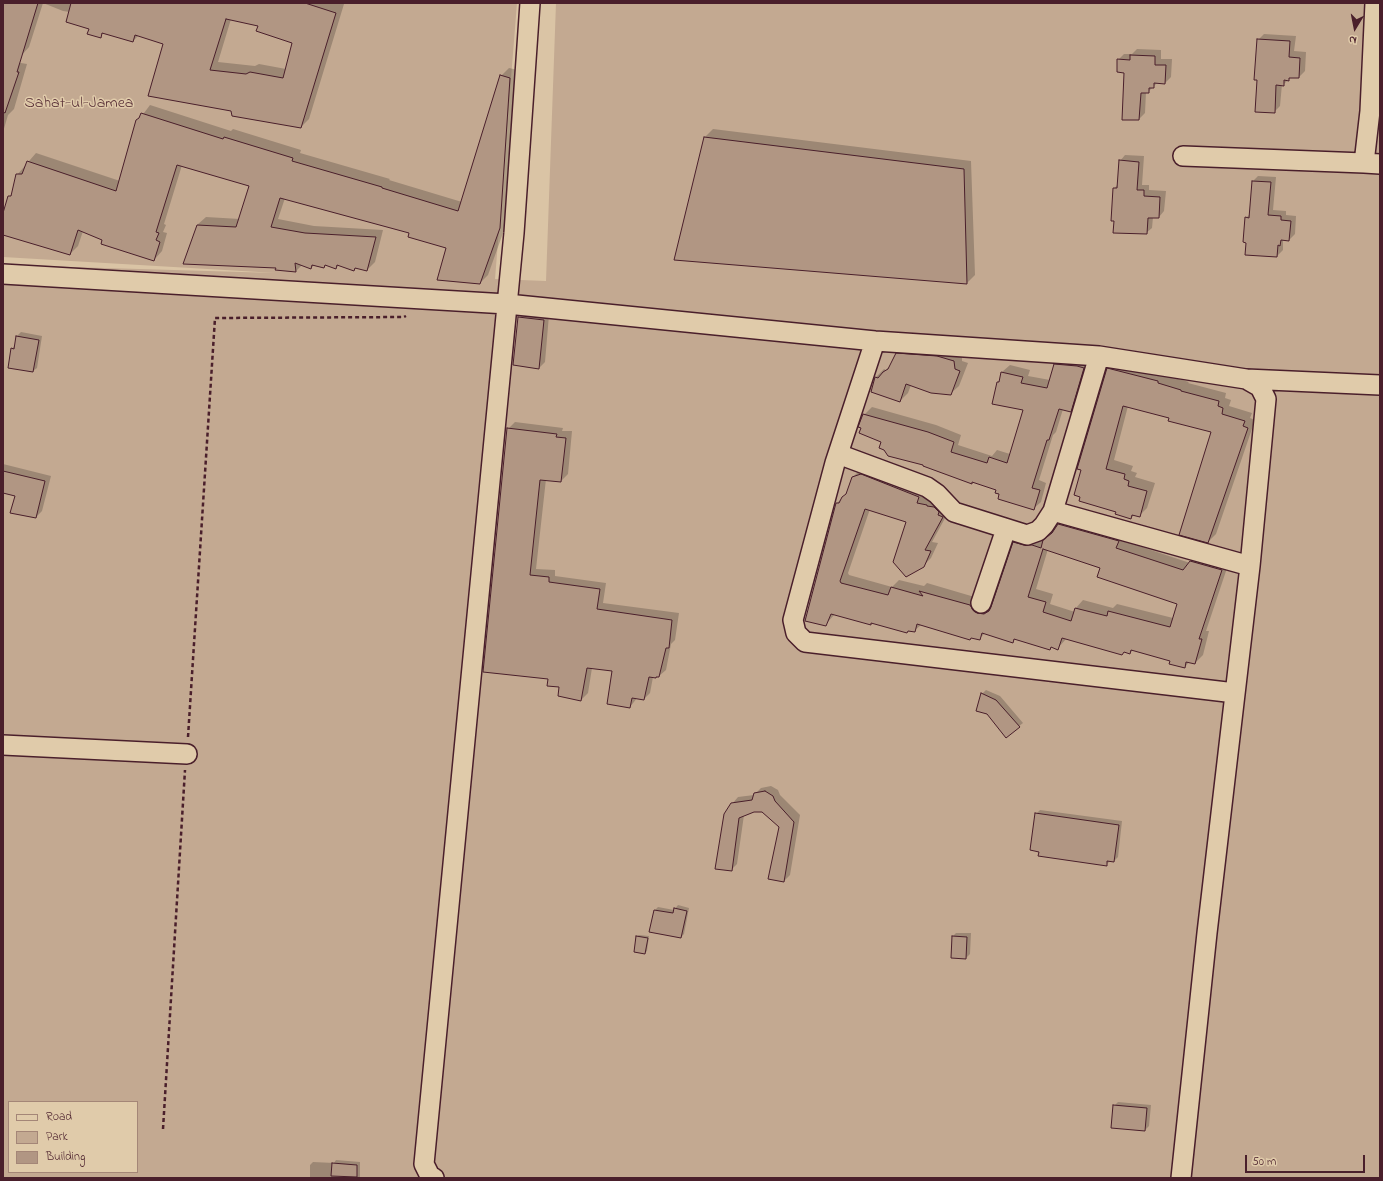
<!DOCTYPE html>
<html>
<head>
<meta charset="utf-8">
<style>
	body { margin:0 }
	#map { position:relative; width:1383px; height:1181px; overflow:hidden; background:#dac4a5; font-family:"Indie Flower",sans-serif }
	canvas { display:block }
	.frame { position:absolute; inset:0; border:4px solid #4a1f2b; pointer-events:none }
	.legend { position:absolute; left:8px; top:1101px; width:130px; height:72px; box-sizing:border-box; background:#e0cbaa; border:1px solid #a48677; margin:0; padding:5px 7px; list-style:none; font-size:12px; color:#4a1f2b }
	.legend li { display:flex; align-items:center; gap:8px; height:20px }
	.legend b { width:20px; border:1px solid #a48677 }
	.north { position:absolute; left:1335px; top:8px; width:40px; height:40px; -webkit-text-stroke:3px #e0cbaa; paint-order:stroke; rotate:190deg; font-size:11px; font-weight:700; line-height:16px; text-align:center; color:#4a1f2b }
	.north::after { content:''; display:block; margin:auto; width:14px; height:18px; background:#4a1f2b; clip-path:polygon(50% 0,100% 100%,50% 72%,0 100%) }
	.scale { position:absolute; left:1245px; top:1155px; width:120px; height:18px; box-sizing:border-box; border:2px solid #4a1f2b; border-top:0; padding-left:5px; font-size:12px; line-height:14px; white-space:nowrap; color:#4a1f2b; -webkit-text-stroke:3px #e0cbaa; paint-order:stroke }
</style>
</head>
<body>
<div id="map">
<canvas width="1383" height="1181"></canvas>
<div class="frame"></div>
<ul class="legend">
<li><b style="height:5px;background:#e0cbaa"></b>Road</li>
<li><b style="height:11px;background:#c3a991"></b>Park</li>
<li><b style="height:11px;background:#b19683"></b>Building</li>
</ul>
<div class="north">N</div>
<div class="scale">50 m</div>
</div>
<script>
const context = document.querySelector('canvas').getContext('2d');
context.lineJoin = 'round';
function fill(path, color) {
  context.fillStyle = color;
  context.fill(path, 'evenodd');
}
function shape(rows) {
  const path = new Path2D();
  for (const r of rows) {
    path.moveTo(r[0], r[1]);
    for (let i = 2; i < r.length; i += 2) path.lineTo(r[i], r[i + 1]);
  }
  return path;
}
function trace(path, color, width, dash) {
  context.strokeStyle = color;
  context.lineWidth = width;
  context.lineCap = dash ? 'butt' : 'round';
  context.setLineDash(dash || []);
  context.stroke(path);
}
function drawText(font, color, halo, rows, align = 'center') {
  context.font = font + ' "Indie Flower",sans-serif';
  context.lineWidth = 3;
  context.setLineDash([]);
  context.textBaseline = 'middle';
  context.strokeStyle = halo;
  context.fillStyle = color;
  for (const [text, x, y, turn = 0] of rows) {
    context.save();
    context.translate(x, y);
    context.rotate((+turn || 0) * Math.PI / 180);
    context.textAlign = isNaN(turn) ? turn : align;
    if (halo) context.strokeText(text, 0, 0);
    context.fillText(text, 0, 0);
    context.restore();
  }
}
fill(shape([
	[3,3,517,3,495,279,546,281,556,3,1380,3,1380,1178,3,1178,3,265,276,273,3,257],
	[9,1102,137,1102,137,1172,9,1172]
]), '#c3a991');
fill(shape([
	[3,3,339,3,344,4,309,119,301,127,164,43,139,35,133,41,104,32,100,37,70,12,63,11,43,3,29,47,21,56,3,50],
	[231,19,259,26,293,43,286,69,259,64,255,66,218,62],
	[1264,34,1296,36,1294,51,1306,52,1305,71,1299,77,1291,77,1283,85,1282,84,1280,106,1274,112,1258,79,1258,40],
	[1137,49,1161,50,1161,59,1172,59,1171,77,1165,83,1158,82,1148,92,1146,92,1145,113,1139,119,1125,72,1118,60,1124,54,1132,54],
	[3,60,27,64,14,109,8,115,3,132],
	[509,68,518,70,508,219,488,275,480,283,447,247,410,232,285,198,278,219,314,226,383,230,375,262,367,270,357,267,354,270,339,265,336,268,326,265,324,267,314,265,311,268,302,265,296,271,277,269,278,267,197,225,206,217,240,219,250,186,182,165,164,224,166,225,163,232,167,233,162,251,154,260,83,231,78,246,70,254,3,234,3,217,9,197,12,194,17,175,36,153,120,181,141,117,150,105,231,131,233,129,301,150,300,153,390,179,389,180,462,202,501,76],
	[713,129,971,161,975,275,967,283,675,259,705,137],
	[1125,155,1144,156,1142,185,1149,185,1149,190,1166,191,1164,211,1159,217,1153,217,1152,228,1146,233,1114,189,1118,184,1120,161],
	[1258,176,1276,177,1273,210,1286,211,1286,215,1296,216,1295,234,1289,240,1285,239,1283,241,1283,250,1277,256,1246,218,1250,214,1253,181],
	[525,312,549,315,545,362,539,368,519,318],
	[21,332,42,336,37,368,33,371,9,367,12,349,15,345,17,336],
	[905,346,962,353,962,361,968,363,959,386,950,394,911,385,908,393,900,401,876,377,884,369,886,370,891,365,897,354],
	[1062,357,1091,360,1078,404,1071,411,1063,409,1056,432,1053,435,1039,480,1046,483,1041,502,1033,509,997,489,973,481,971,483,924,464,882,442,864,415,872,407,936,425,961,435,958,445,992,456,997,450,1010,454,1024,409,998,382,1000,380,1002,372,1010,365,1030,370,1028,376,1050,380,1055,365],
	[1116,361,1189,382,1188,383,1226,393,1225,398,1231,400,1229,406,1252,413,1250,418,1255,420,1216,534,1208,542,1212,431,1171,417,1128,406,1114,460,1133,466,1131,471,1137,473,1135,477,1155,483,1147,508,1139,516,1134,515,1131,518,1117,511,1080,500,1108,369],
	[515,422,563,428,562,431,572,431,568,474,561,481,546,479,536,569,555,570,555,576,606,583,603,603,679,613,675,640,671,644,666,670,659,676,653,677,650,693,644,699,637,698,630,707,613,671,592,668,588,693,581,700,549,678,484,671,508,429],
	[3,464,51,476,42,511,36,517,11,513,16,495,3,492],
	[869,467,950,509,932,542,938,543,931,558,923,566,907,521,870,509,848,573,849,575,892,587,899,580,924,586,927,583,978,598,985,606,993,606,1014,543,1022,535,1046,539,1067,516,1124,541,1190,563,1199,553,1229,562,1206,631,1209,631,1203,655,1195,663,1189,662,1185,667,1171,660,1133,650,1130,653,1125,651,1122,654,1066,639,1058,648,1052,647,1050,649,1015,639,1012,642,985,633,979,639,921,625,914,631,909,630,907,632,872,622,870,624,835,614,825,625,837,503,848,492,853,477,861,469],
	[1048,549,1101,567,1178,603,1173,618,1117,604,1113,608,1083,600,1076,608,1075,612,1050,604,1053,594,1036,589],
	[986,690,1000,696,1023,723,1006,736,982,694],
	[771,786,778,790,780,795,800,815,790,875,784,881,780,827,762,811,754,811,744,815,737,864,731,870,732,804,738,797,754,795,761,788],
	[1040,810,1122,821,1118,857,1114,861,1110,861,1106,865,1036,814],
	[678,905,689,908,684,934,681,937,655,910,658,907,674,910],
	[956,933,971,933,970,954,966,958,953,936],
	[639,935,649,936,647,951,645,953,637,936],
	[1118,1102,1151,1105,1149,1126,1145,1130,1114,1106],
	[336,1160,360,1162,360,1178,310,1178,310,1165,313,1162,334,1163]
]), '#0003');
const building = shape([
	[3,3,38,3,17,72,19,72,5,113,3,112,3,3],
	[71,3,305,3,336,13,301,128,232,116,231,111,148,96,163,44,135,35,133,42,102,33,101,38,87,34,89,29,66,22,71,3],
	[226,19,258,26,256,31,292,43,283,78,250,72,246,74,210,70,226,19],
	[1257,39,1290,41,1289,57,1300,58,1299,78,1289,78,1289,81,1284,80,1284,86,1276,85,1275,113,1255,112,1257,80,1254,80,1257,39],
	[1130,55,1155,56,1155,65,1166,65,1165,84,1154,83,1154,88,1149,88,1149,93,1141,93,1139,120,1122,120,1124,73,1117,72,1117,59,1130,60,1130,55],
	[500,75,510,78,500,228,480,284,437,280,446,248,408,237,409,233,280,198,271,227,305,233,376,237,367,271,355,268,354,271,337,265,336,269,325,265,324,268,312,265,311,269,295,263,296,272,275,270,276,268,183,264,197,225,236,227,249,186,177,165,156,232,159,233,156,240,160,242,154,261,101,244,102,240,78,230,70,255,3,235,3,213,8,196,11,196,16,174,22,174,27,161,116,191,136,120,139,118,141,113,223,139,224,137,293,158,292,161,382,187,382,188,458,211,500,75],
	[704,137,964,169,967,284,674,260,704,137],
	[1119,160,1139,162,1137,190,1144,190,1144,196,1160,197,1159,218,1148,218,1147,234,1113,233,1114,221,1111,221,1113,188,1117,188,1119,160],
	[1252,181,1271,182,1268,215,1281,216,1281,220,1291,221,1289,241,1281,240,1280,246,1278,245,1277,257,1245,255,1246,243,1243,242,1245,217,1249,218,1252,181],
	[518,317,544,320,539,369,513,365,518,317],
	[16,336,39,340,33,372,8,368,11,348,14,349,16,336],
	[896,353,937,356,954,361,955,369,960,371,951,395,931,393,906,384,900,402,871,392,875,377,878,378,883,372,888,369,896,353],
	[1054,364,1077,366,1084,368,1071,412,1059,409,1049,440,1047,440,1032,488,1040,490,1034,510,998,499,999,494,995,493,996,490,972,482,972,484,923,466,923,465,888,456,884,450,879,448,881,442,859,433,861,428,858,427,863,414,928,432,954,442,951,452,987,463,989,457,1007,463,1023,410,992,404,997,382,999,382,1001,372,1023,377,1021,383,1047,388,1054,364],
	[1107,368,1158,381,1158,383,1181,390,1181,391,1219,401,1218,406,1223,408,1222,414,1245,421,1243,426,1248,428,1208,543,1179,535,1211,432,1168,421,1169,418,1123,406,1106,469,1125,474,1124,479,1129,481,1128,486,1147,491,1140,517,1132,515,1131,519,1115,514,1116,512,1079,501,1080,497,1074,495,1081,470,1077,469,1107,368],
	[507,428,557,434,556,437,566,438,561,482,540,480,530,575,549,577,549,582,600,589,597,609,672,620,669,648,666,648,659,677,656,677,656,678,649,677,644,700,632,698,630,708,607,704,612,671,587,668,581,701,558,696,559,687,547,686,548,679,483,672,507,428],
	[3,471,45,481,36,518,10,513,15,496,3,493,3,471],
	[861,474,919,497,917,503,927,505,927,506,934,507,939,512,938,515,943,517,925,550,931,551,924,567,906,577,893,562,906,522,865,509,840,581,841,583,888,595,891,587,923,596,919,591,970,605,973,610,977,613,984,614,989,611,991,607,1013,542,1024,545,1032,545,1041,548,1043,540,1052,533,1058,524,1119,541,1116,548,1183,570,1190,561,1222,570,1199,639,1202,639,1195,664,1186,662,1185,668,1169,664,1170,661,1131,650,1130,654,1124,652,1122,655,1062,638,1058,650,1051,647,1050,650,1014,639,1013,643,982,633,980,640,971,638,970,640,917,624,915,632,908,631,907,633,871,623,871,625,831,614,826,626,805,621,836,503,839,503,842,497,846,494,852,477,861,474],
	[1043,549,1100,568,1097,577,1177,604,1170,627,1108,611,1107,616,1075,608,1071,621,1043,612,1046,602,1028,597,1043,549],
	[981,693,996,700,1020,727,1006,738,987,714,976,711,981,693],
	[765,791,773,796,775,801,794,822,784,882,768,879,779,827,762,812,754,812,739,818,732,871,715,869,724,814,731,803,752,800,754,793,765,791],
	[1035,813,1119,825,1114,862,1107,861,1107,866,1038,856,1039,852,1030,850,1035,813],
	[674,908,687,911,681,938,649,932,654,910,673,913,674,908],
	[636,936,648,938,645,954,634,952,636,936],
	[952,936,967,937,966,959,951,958,952,936],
	[1113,1105,1147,1108,1145,1131,1111,1128,1113,1105],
	[332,1163,357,1165,357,1177,331,1176,332,1163]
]);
fill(building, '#b19683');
trace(building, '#4a1f2b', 1);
const street = shape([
	[1183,156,1364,163,1370,111,1375,3],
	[1364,163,1380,164],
	[3,274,507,304,875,341,1099,356,1246,379,1260,387,1266,399,1250,566,1207,933,1181,1178],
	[875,341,835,463,793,620,796,633,805,642,1235,693],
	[1246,379,1380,385],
	[838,454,927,487,937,494,954,512,1027,535,1038,531,1044,525,1053,511,1099,356],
	[1053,511,1250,566],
	[981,603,1006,529],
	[3,745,187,754],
	[434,1178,430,1176,424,1164,514,233,530,3]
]);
trace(street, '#4a1f2b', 22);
trace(shape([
	[188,737,215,318,404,317,406,316],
	[163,1129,185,770]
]), '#4a1f2b', 2.5, [4, 3]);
trace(street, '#e0cbaa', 19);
drawText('16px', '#5c343a', '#e0cbaa', [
	["Sahat-ul-Jamea",79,104]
]);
</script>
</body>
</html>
